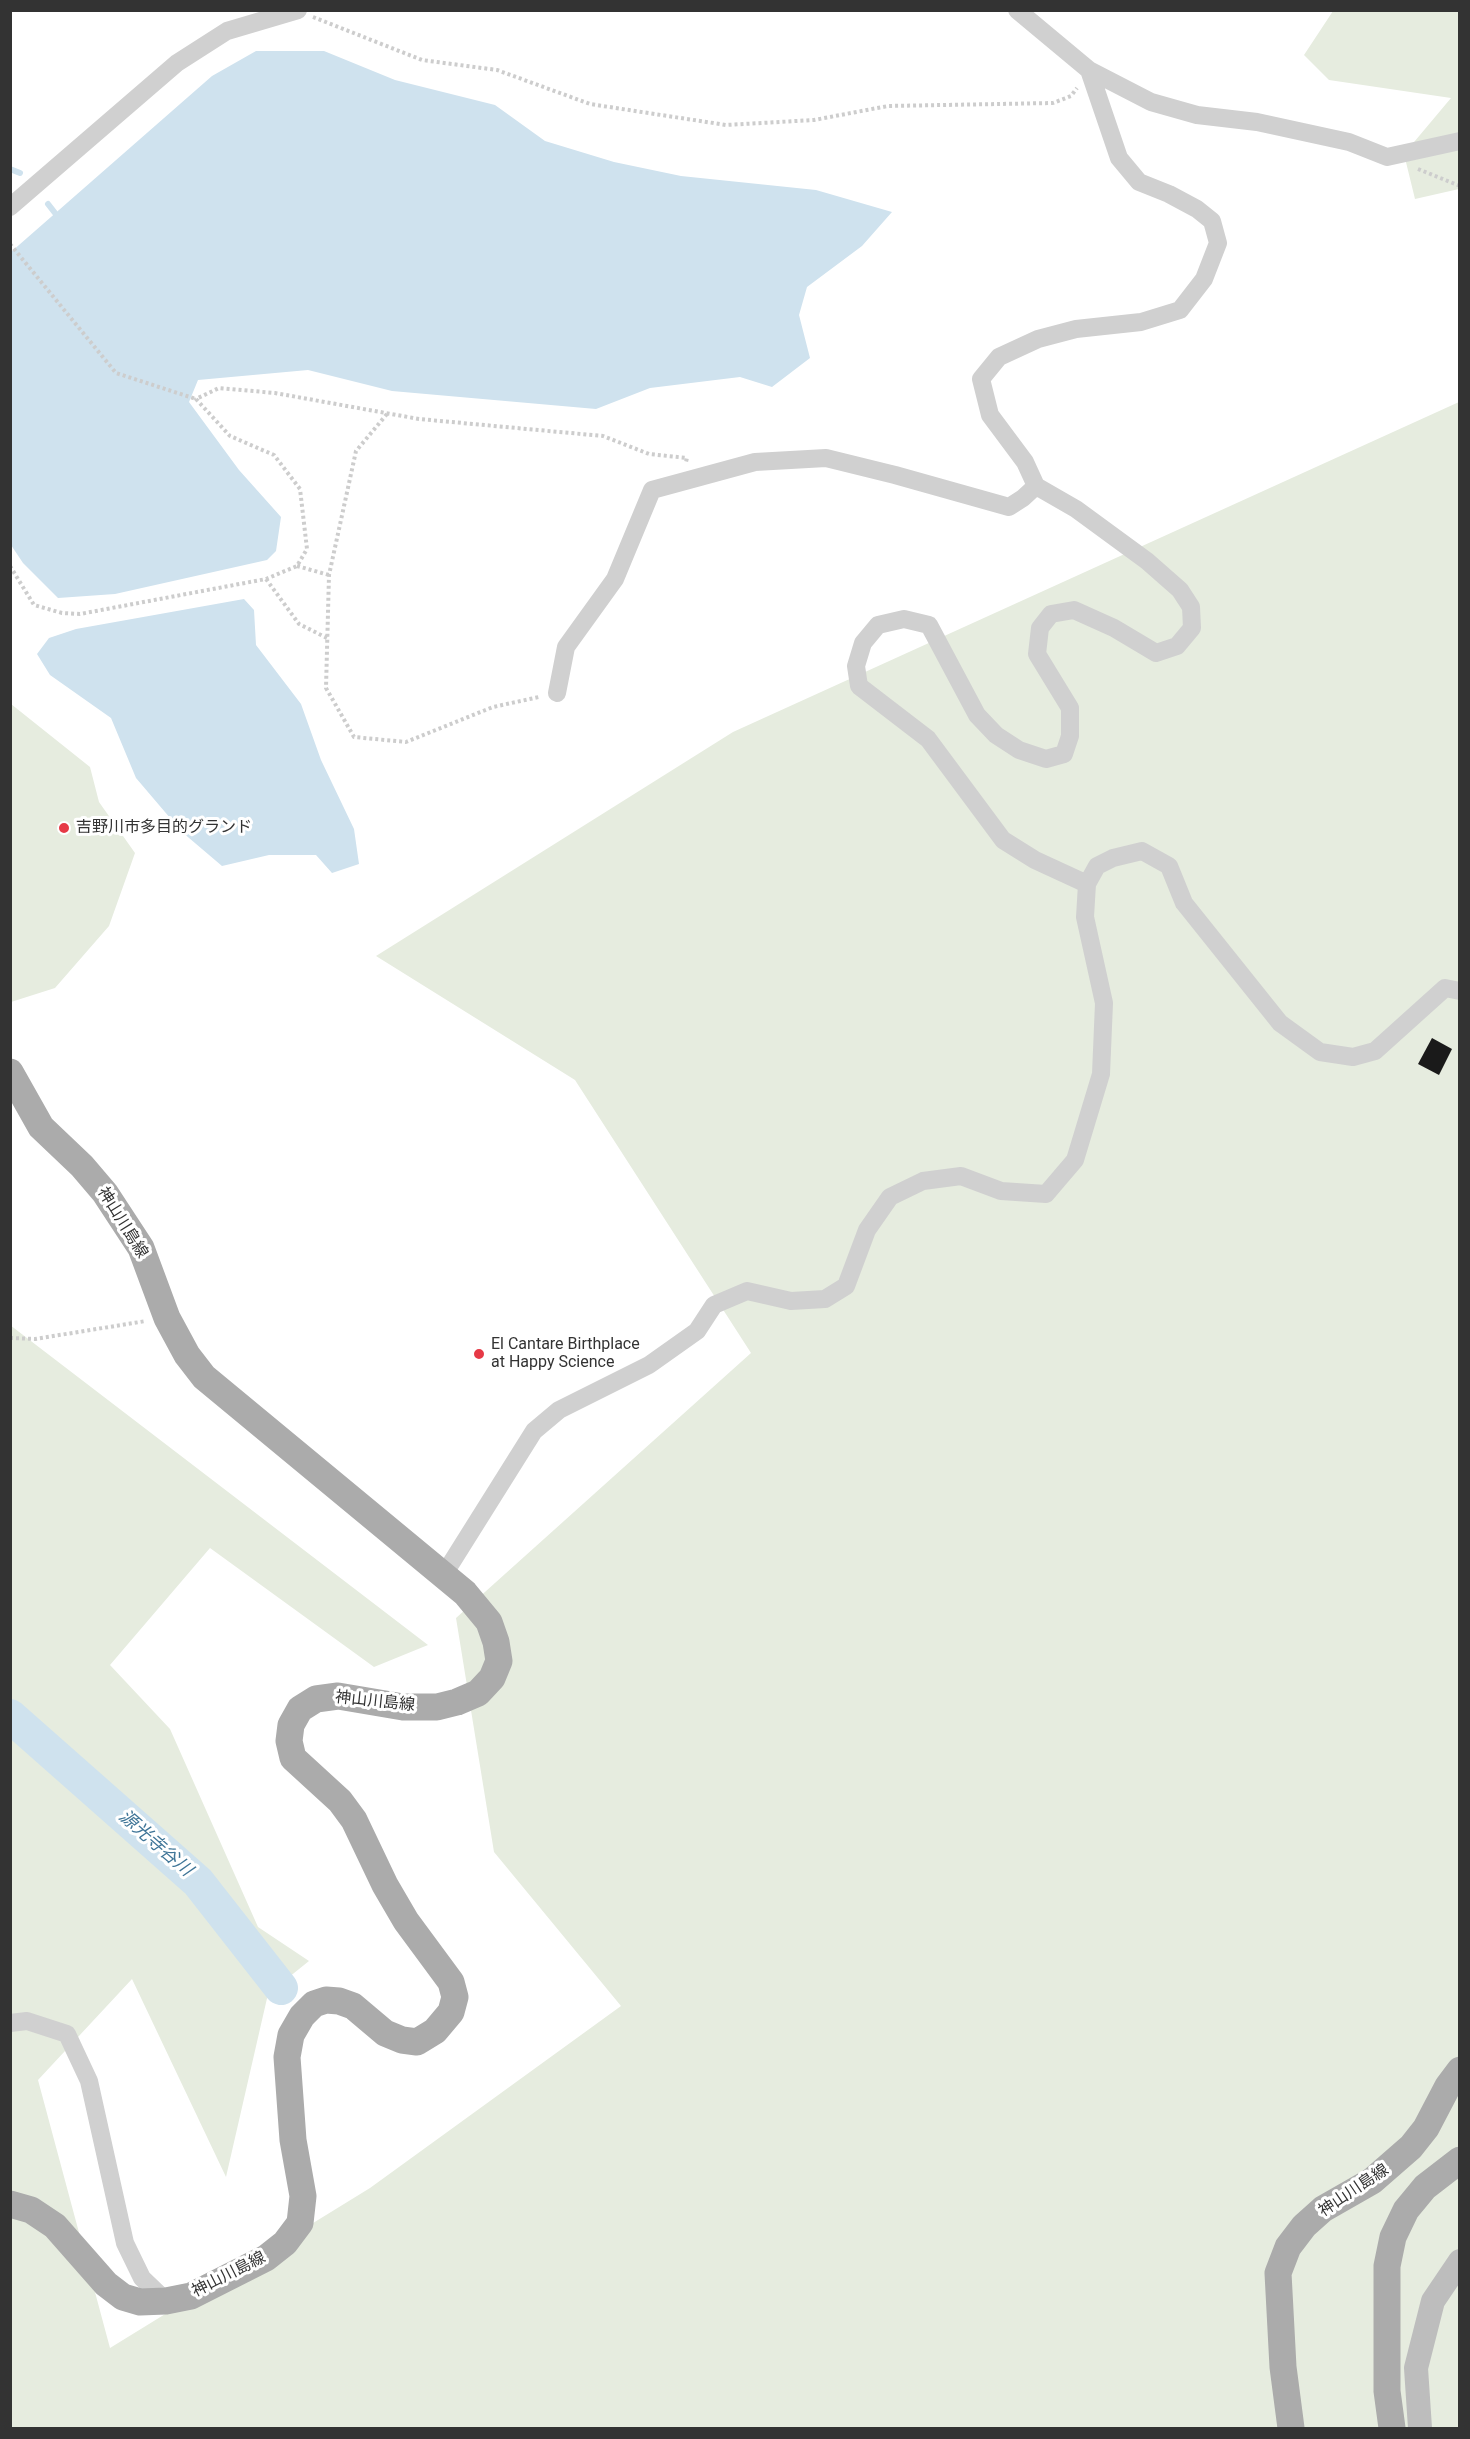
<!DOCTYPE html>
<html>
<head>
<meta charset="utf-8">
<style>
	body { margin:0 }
	#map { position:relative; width:1470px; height:2439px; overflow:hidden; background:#fff; font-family:Roboto,sans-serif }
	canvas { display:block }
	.frame { position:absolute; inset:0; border:12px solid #333; pointer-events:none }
</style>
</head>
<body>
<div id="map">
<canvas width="1470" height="2439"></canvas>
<div class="frame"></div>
</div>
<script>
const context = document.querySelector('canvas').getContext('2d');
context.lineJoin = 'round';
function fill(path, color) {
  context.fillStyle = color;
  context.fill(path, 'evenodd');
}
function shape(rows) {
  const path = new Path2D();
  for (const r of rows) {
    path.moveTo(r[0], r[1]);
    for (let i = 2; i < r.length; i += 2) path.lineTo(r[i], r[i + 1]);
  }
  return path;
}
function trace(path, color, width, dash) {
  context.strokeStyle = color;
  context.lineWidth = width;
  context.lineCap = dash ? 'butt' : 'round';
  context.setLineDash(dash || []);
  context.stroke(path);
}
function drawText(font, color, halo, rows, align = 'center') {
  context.font = font + ' Roboto,"Noto Sans JP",sans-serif';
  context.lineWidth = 6;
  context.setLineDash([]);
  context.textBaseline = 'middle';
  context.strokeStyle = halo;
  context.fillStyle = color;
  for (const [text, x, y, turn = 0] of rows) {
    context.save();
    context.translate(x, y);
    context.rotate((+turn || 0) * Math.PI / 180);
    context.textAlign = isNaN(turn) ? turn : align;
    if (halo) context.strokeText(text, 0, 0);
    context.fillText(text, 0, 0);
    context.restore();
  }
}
fill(shape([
	[1333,11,1459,11,1459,189,1415,199,1404,154,1451,98,1329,80,1304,55],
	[1459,402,1459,2428,11,2428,10,1325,428,1645,374,1667,210,1548,110,1665,170,1729,258,1927,309,1961,268,1994,226,2177,132,1979,38,2080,110,2348,370,2188,621,2006,494,1852,456,1618,751,1353,575,1080,376,956,733,732],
	[11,704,90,767,99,802,135,853,109,926,55,988,11,1002]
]), '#e6ecdf');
fill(shape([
	[256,51,324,51,395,80,495,105,545,141,614,162,681,176,816,190,892,212,862,246,807,287,799,315,810,358,772,387,740,377,650,388,596,409,392,391,308,370,198,380,189,402,239,470,281,517,276,551,267,560,115,594,58,598,23,563,11,545,11,252,212,76],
	[244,599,254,610,256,645,301,704,321,760,354,829,359,864,332,873,316,855,269,855,222,866,182,832,136,778,111,718,50,675,37,654,49,638,76,629]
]), '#cfe2ee');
trace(shape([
	[10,169,20,173],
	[48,204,55,213]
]), '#cfe2ee', 6);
trace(shape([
	[10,1716,198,1882,281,1988]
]), '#cfe2ee', 34);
fill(shape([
	[1432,1038,1452,1049,1439,1075,1418,1064]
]), '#1a1a1a');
trace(shape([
	[313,17,422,60,497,70,590,104,726,125,814,120,888,106,1053,103,1071,96,1077,88],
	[1418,169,1460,186],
	[10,244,116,373,196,399],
	[387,414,356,451,329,575,326,688,354,737,406,742,493,707,539,697],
	[10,566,34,605,62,613,80,614,266,579,297,566,307,549,300,489,274,455,230,436,196,399,219,388,275,393,419,419,603,436,649,454,687,458,686,462],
	[297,566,329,575],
	[266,579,299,624,327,638],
	[10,1338,35,1339,146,1321]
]), '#cdcdcd', 4, [3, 3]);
trace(shape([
	[1017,10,1089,70,1151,102,1197,115,1257,122,1349,142,1387,157,1460,141],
	[10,207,177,63,227,31,298,10],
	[557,693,566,647,615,579,652,490,755,462,826,458,895,475,1009,507,1023,498,1036,486],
	[1087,884,1035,860,1003,840,928,739,859,686,856,666,863,643,878,625,904,619,929,625,977,715,996,735,1019,750,1046,759,1064,754,1070,736,1070,708,1037,654,1040,628,1051,614,1074,610,1114,628,1156,653,1177,646,1192,628,1191,607,1180,590,1147,561,1076,509,1036,486,1025,462,990,415,981,379,999,357,1038,339,1076,329,1141,322,1180,310,1204,279,1218,243,1212,221,1197,209,1169,194,1139,182,1119,158,1089,70],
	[443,1576,534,1431,559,1410,649,1365,697,1331,714,1305,747,1291,791,1301,825,1299,846,1286,867,1230,890,1197,923,1181,961,1176,1001,1191,1046,1194,1075,1160,1101,1074,1104,1003,1085,917,1087,884,1097,866,1113,858,1142,851,1169,866,1184,903,1280,1023,1320,1052,1353,1057,1375,1051,1445,988,1460,991],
	[10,2023,27,2021,67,2034,89,2081,125,2243,142,2278,166,2301]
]), '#d0d0d0', 18);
trace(shape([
	[1420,2428,1416,2368,1433,2301,1460,2261]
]), '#bdbdbd', 24);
trace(shape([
	[10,1072,41,1127,82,1166,105,1193,141,1248,167,1318,187,1355,204,1377,465,1593,489,1622,496,1642,499,1661,492,1678,478,1693,457,1702,437,1707,403,1707,338,1696,316,1699,300,1709,291,1725,289,1741,293,1758,340,1801,354,1820,385,1885,406,1921,451,1982,455,1997,451,2012,435,2031,417,2042,402,2040,385,2033,353,2006,339,2001,326,2000,314,2004,302,2016,291,2035,287,2057,293,2140,303,2196,300,2223,285,2243,266,2258,191,2296,166,2301,140,2302,123,2297,106,2284,55,2226,31,2210,10,2204],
	[1291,2428,1283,2367,1278,2273,1288,2247,1304,2226,1323,2209,1372,2181,1411,2147,1426,2128,1448,2086,1460,2070],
	[1392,2428,1387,2391,1387,2266,1393,2237,1406,2210,1425,2187,1460,2160]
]), '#ababab', 27);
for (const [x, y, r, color] of [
	[64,828,6,"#e63946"],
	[479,1354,6,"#e63946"]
]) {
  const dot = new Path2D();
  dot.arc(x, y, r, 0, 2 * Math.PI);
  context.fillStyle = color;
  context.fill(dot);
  trace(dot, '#fff', 2);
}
drawText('16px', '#333', '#fff', [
	["吉野川市多目的グランド",76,828],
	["El Cantare Birthplace",491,1345],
	["at Happy Science",491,1363]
], 'left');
drawText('16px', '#333', '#fff', [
	["神山川島線",122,1223,58],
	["神山川島線",375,1702,6],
	["神山川島線",1354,2191,-34],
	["神山川島線",229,2275,-27]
]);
drawText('italic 18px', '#3f7597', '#fff', [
	["源光寺谷川",155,1844,41]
]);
</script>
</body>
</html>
